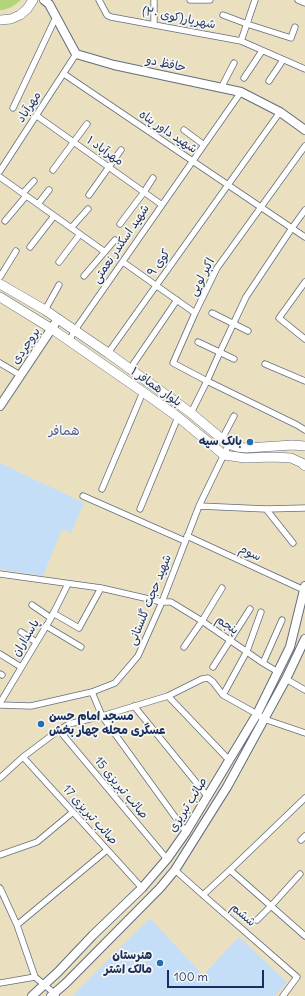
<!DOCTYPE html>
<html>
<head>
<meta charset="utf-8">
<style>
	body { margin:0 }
	#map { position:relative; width:305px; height:996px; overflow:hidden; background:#eae0bf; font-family:Delius,sans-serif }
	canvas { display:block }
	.scale { position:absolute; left:167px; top:970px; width:97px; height:18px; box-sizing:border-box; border:2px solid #1b2f5e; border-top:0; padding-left:5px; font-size:12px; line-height:14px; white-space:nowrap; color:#1b2f5e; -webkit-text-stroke:3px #f6f6f2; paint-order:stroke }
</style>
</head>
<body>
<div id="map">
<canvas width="305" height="996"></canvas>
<div class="scale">100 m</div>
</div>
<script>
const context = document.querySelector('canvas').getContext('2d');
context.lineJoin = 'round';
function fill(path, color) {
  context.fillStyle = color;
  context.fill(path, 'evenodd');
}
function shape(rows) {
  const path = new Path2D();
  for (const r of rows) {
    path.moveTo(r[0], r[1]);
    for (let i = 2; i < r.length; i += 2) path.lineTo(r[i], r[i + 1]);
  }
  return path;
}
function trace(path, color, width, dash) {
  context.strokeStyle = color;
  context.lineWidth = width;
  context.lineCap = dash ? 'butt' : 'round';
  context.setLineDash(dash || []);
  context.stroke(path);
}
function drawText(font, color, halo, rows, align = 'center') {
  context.font = font + ' Delius,"Playpen Sans Arabic",sans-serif';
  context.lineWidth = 3.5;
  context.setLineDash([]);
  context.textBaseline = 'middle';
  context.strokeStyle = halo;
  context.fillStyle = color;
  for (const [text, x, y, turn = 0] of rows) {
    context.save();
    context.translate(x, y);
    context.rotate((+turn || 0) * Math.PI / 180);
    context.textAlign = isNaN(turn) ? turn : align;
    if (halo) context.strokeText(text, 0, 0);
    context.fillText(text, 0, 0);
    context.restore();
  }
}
fill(shape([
	[0,463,84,503,71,533,62,529,43,576,0,569],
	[150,918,203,975,239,937,287,982,275,996,73,996,117,950]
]), '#c5def8');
fill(shape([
	[0,0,21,0,12,7,3,10,0,10]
]), '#b4d47b');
const street = shape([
	[99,0,107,15,111,17,241,41,305,69],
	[154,0,154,25],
	[190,0,210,0],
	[298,0,305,3],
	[223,15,247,24,291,38,295,27],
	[241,41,255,0],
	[64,74,305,237],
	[244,78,262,51],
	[269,81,283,60],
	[221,88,234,63],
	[13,108,56,17],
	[37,116,162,205],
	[184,130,204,145],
	[305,146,217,268,195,313,173,363,207,381,297,425,305,430],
	[53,170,87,124],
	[0,171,76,54],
	[0,177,105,252],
	[23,193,34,181],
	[89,195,121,150],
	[38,204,49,190],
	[5,221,26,196],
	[120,224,144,192,153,178],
	[71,228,88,209],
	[30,247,54,216],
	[59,262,80,234],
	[123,262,195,313],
	[84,276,115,240],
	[0,277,16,251],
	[305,282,279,318,305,339],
	[45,310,59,285],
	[212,313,248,331],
	[69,341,75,330,162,205,241,92],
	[198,342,234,359],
	[108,353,280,112],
	[0,363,20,375],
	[265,364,305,381],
	[130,369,177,300],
	[191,413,207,381,220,352,246,297,292,228,305,210],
	[222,439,234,416],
	[102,489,143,392],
	[83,496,185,541],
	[199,506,266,509,305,508],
	[140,509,178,417],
	[266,509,293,543],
	[187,536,304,590],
	[0,574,101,588,162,602,171,602,202,621,263,663,278,672],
	[32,605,51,618],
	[53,613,79,628,101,588],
	[46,626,81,647],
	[21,632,36,642],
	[184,647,202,621,222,588],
	[0,654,21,667],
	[263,663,282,620],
	[213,667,250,609],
	[0,674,2,675],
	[286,679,305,690],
	[92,692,102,716,186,832],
	[223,695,247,651,261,612],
	[168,696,229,760],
	[0,703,51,618,68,584],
	[0,705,31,706,92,692,115,683,138,656,162,602,199,506,229,444],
	[134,706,208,797],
	[59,730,167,859],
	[23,757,142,888],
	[0,778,23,757,59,730,69,724,102,716,168,696,202,679,208,678,213,682,223,695,257,714,264,719,305,733],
	[301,840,305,836],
	[0,855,37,842,73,812],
	[175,870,203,895,297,977,283,996],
	[230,870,305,936],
	[0,888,17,925,35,977,54,993,56,995],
	[203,895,230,870,305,798],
	[257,920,271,906,300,874],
	[17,925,107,850],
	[0,983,35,977]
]);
const secondary = shape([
	[44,0,49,4,76,54,114,65,241,92,280,112,305,130],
	[0,406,58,319],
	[32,996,58,972,93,935,142,888,167,859,186,832,257,714,290,647,305,586],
	[51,996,66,983,160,888,175,870,227,787,286,679,305,639]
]);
const primary = shape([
	[0,20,11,19,20,15,27,9,33,0],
	[0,284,45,310,108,353,191,413,222,439,229,444,237,447,246,448,293,445,305,446],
	[0,297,52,329,143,392,178,417,224,455,245,458,273,457,291,458,302,463,305,466]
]);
trace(street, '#636d80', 7);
trace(secondary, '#636d80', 10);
trace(primary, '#636d80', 10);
trace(street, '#fff', 5.5);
trace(secondary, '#fff', 8);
trace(primary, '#fff', 9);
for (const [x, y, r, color] of [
	[250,442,4,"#1f6fb2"],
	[41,724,4,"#1f6fb2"],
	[160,963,4,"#1f6fb2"]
]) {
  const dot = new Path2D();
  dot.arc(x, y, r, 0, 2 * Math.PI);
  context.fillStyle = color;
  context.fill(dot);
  trace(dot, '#f6f6f2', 1.5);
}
drawText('12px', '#1b2f5e', '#f6f6f2', [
	["شهریار(کوی ۲۰)",179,18,11],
	["حافظ دو",166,64,12],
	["مهرآباد",29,107,-57],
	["شهید داور پناه",168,132,34],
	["مهرآباد ۱",105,151,35],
	["شهید اسکندر نعمتی",121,244,-56],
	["کوی ۹",159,263,-54],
	["اکبر لویی",202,277,-62],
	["بروجردی",26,346,-56],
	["بلوار همافر ۱",156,387,35],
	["سوم",250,553,25],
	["شهید حجت گلستانی",150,600,-68],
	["پنجم",227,625,34],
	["پاسداران",26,638,-59],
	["صائب تبریزی 15",121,788,50],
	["صائب تبریزی",188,805,-58],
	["صائب تبریزی 17",90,815,48],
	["ششم",243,915,41]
]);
drawText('bold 12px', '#1b2f5e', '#f6f6f2', [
	["بانک سپه",242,442],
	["مسجد امام حسن",49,717,"left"],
	["عسگری محله چهار بخش",49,731,"left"],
	["هنرستان",152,956],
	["مالک اشتر",152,970]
], 'right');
drawText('13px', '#515a92', '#f6f6f2', [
	["همافر",64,431]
]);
</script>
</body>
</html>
